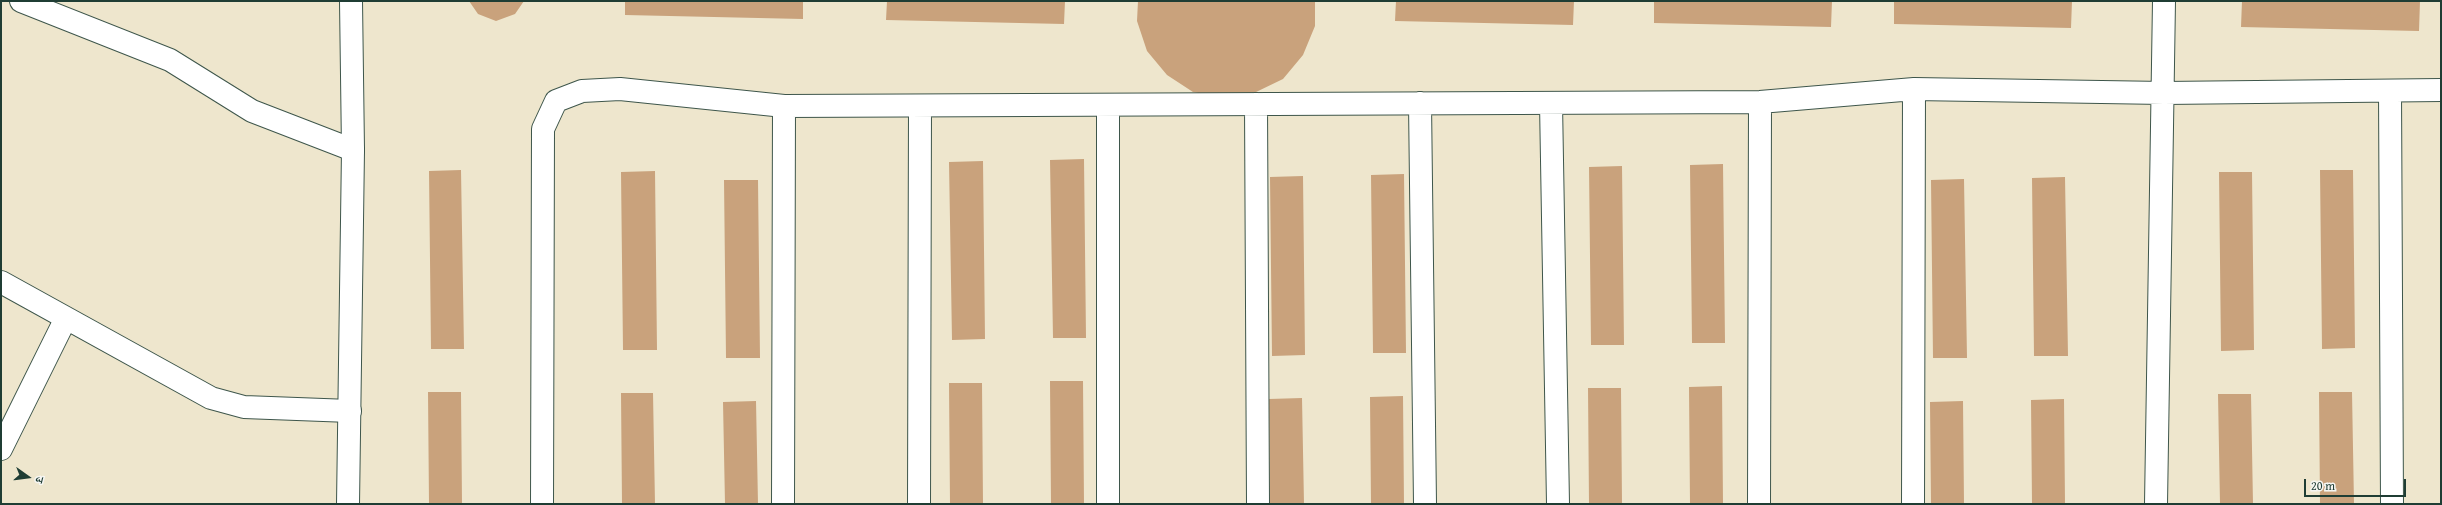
<!DOCTYPE html>
<html>
<head>
<meta charset="utf-8">
<style>
	body { margin:0 }
	#map { position:relative; width:2442px; height:505px; overflow:hidden; background:#eee6cd; font-family:"Gentium Book Plus","Noto Serif Devanagari",serif }
	canvas { display:block }
	.frame { position:absolute; inset:0; border:2px solid #1f3d34; pointer-events:none }
	.north { position:absolute; left:8px; top:457px; width:40px; height:40px; -webkit-text-stroke:3px #f6f6f2; paint-order:stroke; rotate:104deg; font-size:11px; font-weight:700; line-height:16px; text-align:center; color:#1f3d34 }
	.north::after { content:''; display:block; margin:auto; width:14px; height:18px; background:#1f3d34; clip-path:polygon(50% 0,100% 100%,50% 72%,0 100%) }
	.scale { position:absolute; left:2304px; top:479px; width:102px; height:18px; box-sizing:border-box; border:2px solid #1f3d34; border-top:0; padding-left:5px; font-size:12px; line-height:14px; white-space:nowrap; color:#1f3d34; -webkit-text-stroke:3px #f6f6f2; paint-order:stroke }
</style>
</head>
<body>
<div id="map">
<canvas width="2442" height="505"></canvas>
<div class="frame"></div>
<div class="north">उ</div>
<div class="scale">20 m</div>
</div>
<script>
const context = document.querySelector('canvas').getContext('2d');
context.lineJoin = 'round';
function fill(path, color) {
  context.fillStyle = color;
  context.fill(path, 'evenodd');
}
function shape(rows) {
  const path = new Path2D();
  for (const r of rows) {
    path.moveTo(r[0], r[1]);
    for (let i = 2; i < r.length; i += 2) path.lineTo(r[i], r[i + 1]);
  }
  return path;
}
function trace(path, color, width, dash) {
  context.strokeStyle = color;
  context.lineWidth = width;
  context.lineCap = dash ? 'butt' : 'round';
  context.setLineDash(dash || []);
  context.stroke(path);
}
fill(shape([
	[469,1,524,1,515,14,496,21,478,14],
	[625,1,803,1,803,19,625,15],
	[887,1,1065,1,1064,24,886,20],
	[1138,1,1315,1,1315,26,1303,55,1283,79,1254,93,1224,98,1193,92,1167,75,1147,51,1137,21],
	[1396,1,1574,1,1573,25,1395,21],
	[1654,1,1832,1,1831,27,1654,23],
	[1894,1,2072,1,2071,28,1894,24],
	[2242,1,2420,1,2419,31,2241,27],
	[1084,159,1086,338,1053,338,1050,160],
	[983,161,985,339,952,340,949,162],
	[1723,164,1725,343,1692,343,1690,165],
	[1622,166,1624,345,1591,345,1589,167],
	[461,170,464,349,431,349,429,171],
	[2320,170,2353,170,2355,348,2322,349],
	[655,171,657,350,623,350,621,172],
	[2219,172,2252,172,2254,350,2221,351],
	[1404,174,1406,353,1373,353,1371,175],
	[1303,176,1305,355,1272,356,1270,177],
	[2065,177,2068,356,2034,356,2032,178],
	[1964,179,1967,358,1933,358,1931,180],
	[724,180,758,180,760,358,726,358],
	[1050,381,1083,381,1084,504,1051,504],
	[949,383,982,383,983,504,950,504],
	[1722,386,1723,504,1690,504,1689,387],
	[1588,388,1621,388,1622,504,1589,504],
	[428,392,461,392,462,504,429,504],
	[2319,392,2352,392,2354,504,2320,504],
	[621,393,653,393,655,504,622,504],
	[2218,394,2251,394,2253,504,2220,504],
	[1403,396,1404,504,1371,504,1370,397],
	[1302,398,1304,504,1270,504,1269,399],
	[2064,399,2065,504,2032,504,2031,400],
	[756,401,758,504,725,504,723,402],
	[1963,401,1964,504,1931,504,1930,402]
]), '#c9a27c');
const minor = shape([
	[21,1,170,60,252,111,353,150],
	[2390,91,2392,504],
	[1420,103,1425,504],
	[1551,103,1558,504],
	[1256,104,1258,504],
	[1108,105,1108,504],
	[1,282,211,398,244,407,350,411],
	[1,449,66,318],
	[542,504,543,129,556,101,582,91,620,89,784,106,1760,102,1914,89,2164,93,2441,90],
	[783,504,784,106],
	[919,504,920,106],
	[1759,504,1760,102],
	[1913,504,1914,89],
	[2156,504,2164,1]
]);
const tertiary = shape([
	[348,504,353,150,351,1]
]);
trace(minor, '#3e564b', 24);
trace(tertiary, '#3e564b', 24);
trace(minor, '#fff', 22);
trace(tertiary, '#fff', 22);
</script>
</body>
</html>
